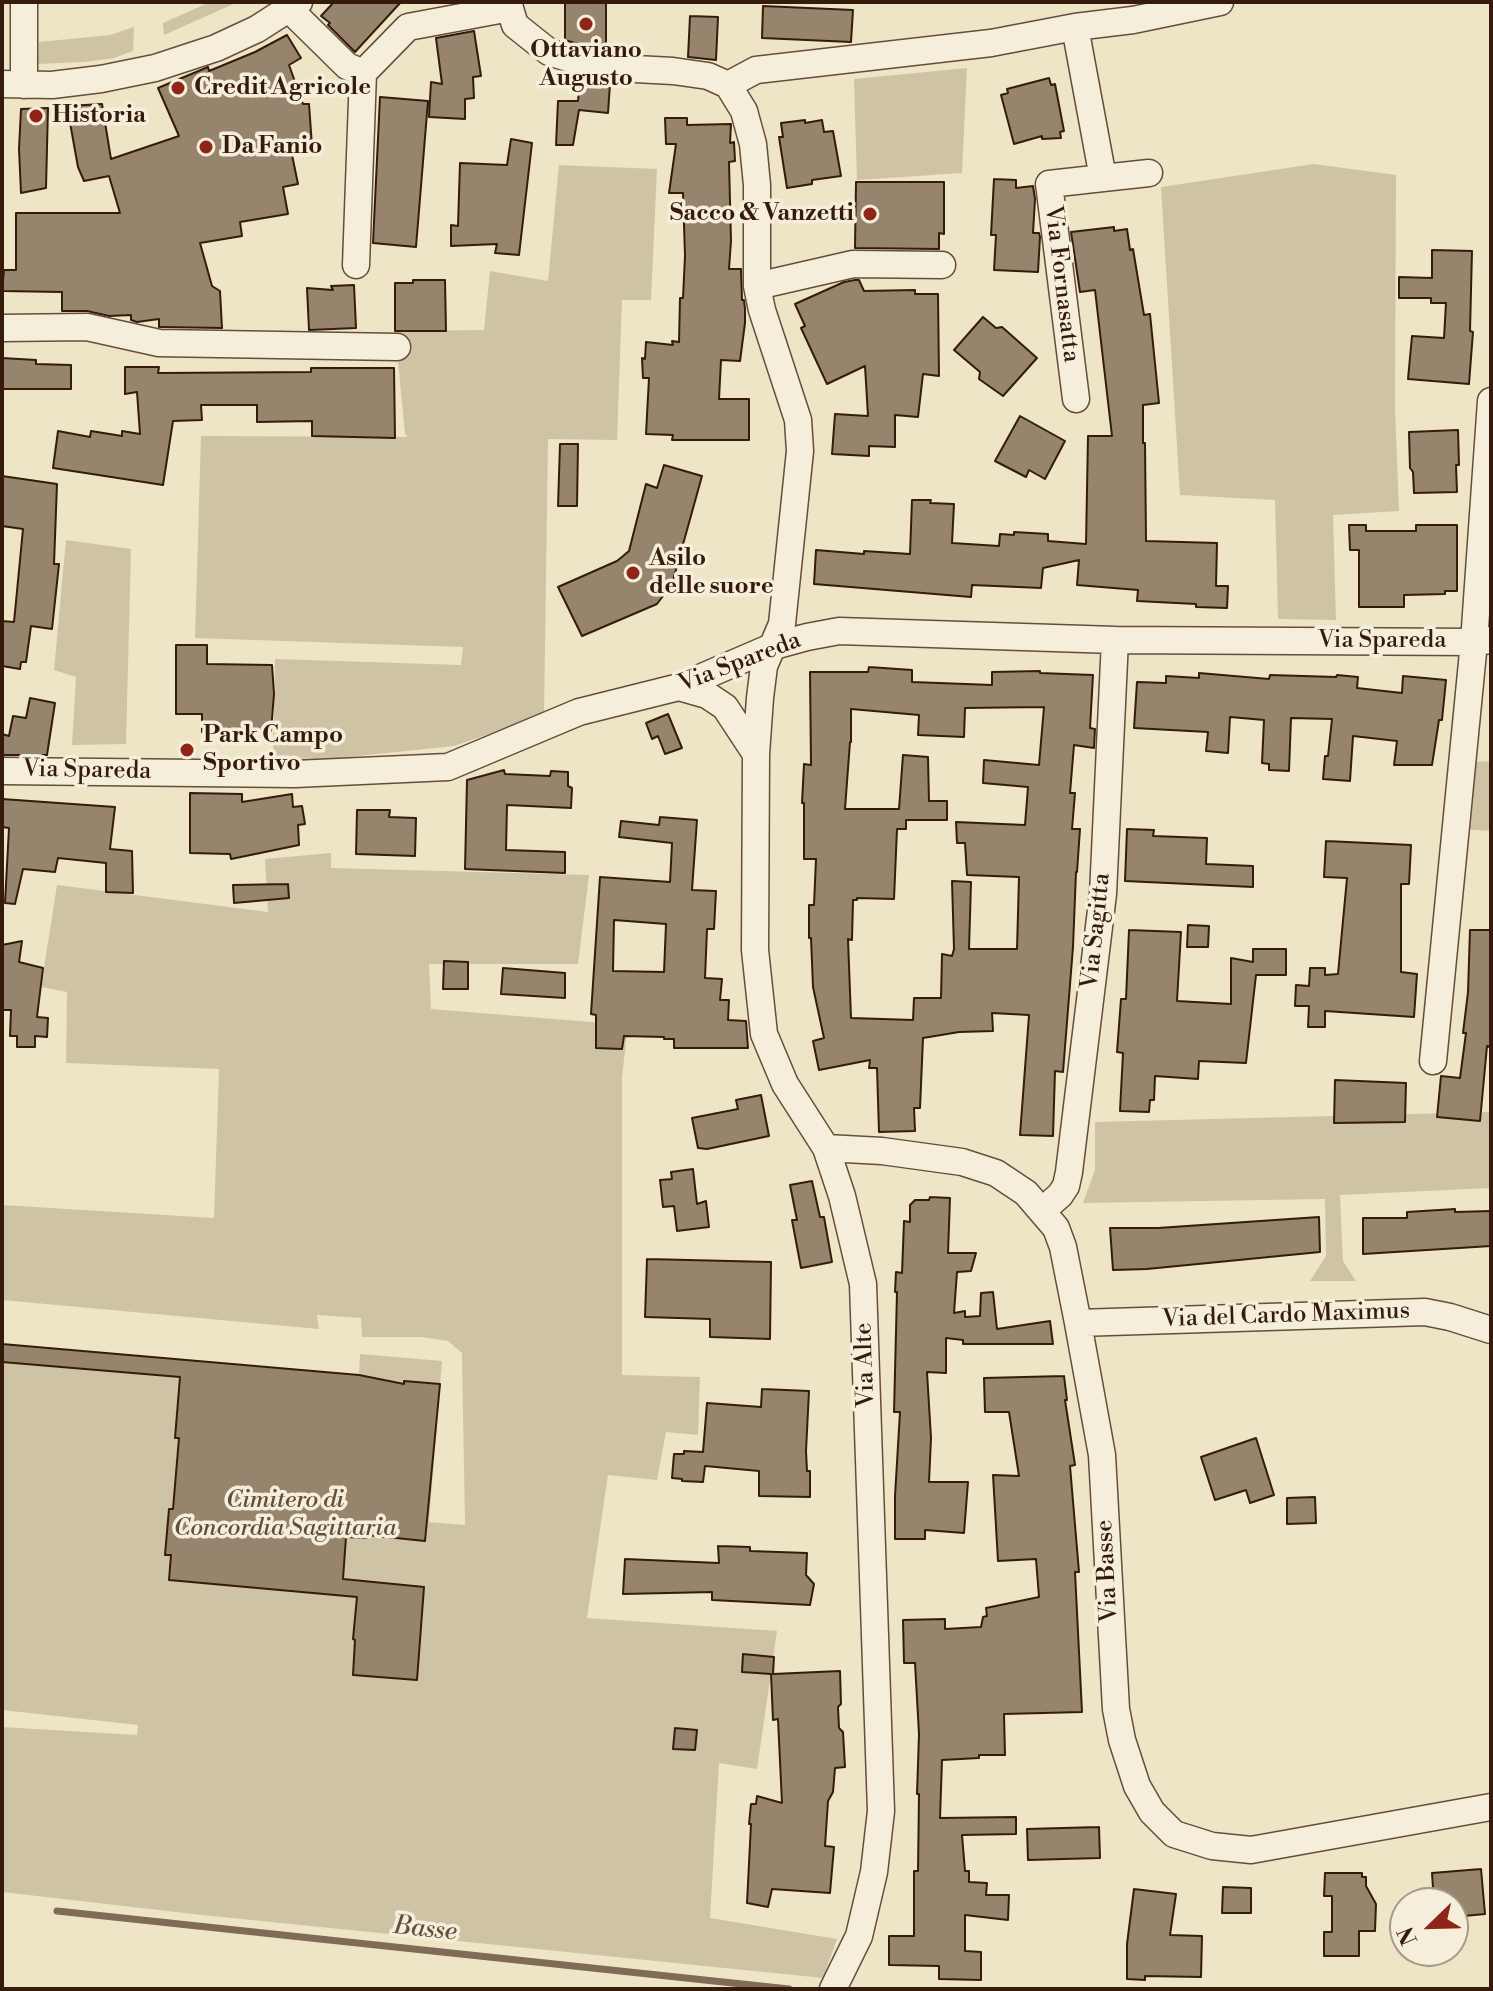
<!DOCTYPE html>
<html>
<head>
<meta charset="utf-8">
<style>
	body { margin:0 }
	#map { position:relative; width:1493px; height:1991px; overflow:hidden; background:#eee5c6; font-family:"Libre Bodoni",serif }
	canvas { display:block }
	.frame { position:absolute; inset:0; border:4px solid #361b0c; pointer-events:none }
	.north { position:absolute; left:1389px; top:1887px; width:80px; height:80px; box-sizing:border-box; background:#f4eeda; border:2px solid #a89a88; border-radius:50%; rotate:247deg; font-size:22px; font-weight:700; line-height:32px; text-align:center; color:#361b0c }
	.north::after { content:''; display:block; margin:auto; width:28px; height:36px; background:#8f2418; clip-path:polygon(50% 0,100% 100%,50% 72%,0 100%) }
</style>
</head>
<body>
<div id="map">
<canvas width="1493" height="1991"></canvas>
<div class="frame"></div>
<div class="north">N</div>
</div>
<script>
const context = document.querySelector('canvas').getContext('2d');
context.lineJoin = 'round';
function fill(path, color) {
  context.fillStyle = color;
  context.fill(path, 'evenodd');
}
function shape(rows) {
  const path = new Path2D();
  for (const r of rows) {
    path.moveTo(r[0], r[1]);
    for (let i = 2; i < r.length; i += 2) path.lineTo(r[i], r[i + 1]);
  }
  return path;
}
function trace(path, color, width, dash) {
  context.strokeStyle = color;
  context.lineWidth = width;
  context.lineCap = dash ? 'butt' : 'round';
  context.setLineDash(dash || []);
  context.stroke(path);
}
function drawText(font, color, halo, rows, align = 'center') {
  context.font = font + ' "Libre Bodoni",serif';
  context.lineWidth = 7;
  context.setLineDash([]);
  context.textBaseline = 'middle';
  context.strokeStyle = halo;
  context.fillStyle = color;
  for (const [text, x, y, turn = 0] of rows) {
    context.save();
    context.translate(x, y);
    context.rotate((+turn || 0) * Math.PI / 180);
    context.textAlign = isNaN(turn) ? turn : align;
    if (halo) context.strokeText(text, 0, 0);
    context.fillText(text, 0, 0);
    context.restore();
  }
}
fill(shape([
	[210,2,238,2,164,35,163,23],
	[134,27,133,51,114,58,84,62,38,64,39,42,110,35],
	[967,68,962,173,857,180,854,79],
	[1314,164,1396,175,1395,408,1399,511,1333,515,1336,620,1278,619,1275,500,1180,495,1161,187],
	[559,165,657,169,651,300,622,300,617,440,548,439,544,715,454,746,329,759,273,758,275,659,461,665,463,647,195,638,201,436,408,437,405,434,395,331,484,330,490,271,548,281],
	[66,540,131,549,126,744,72,745,76,677,54,670],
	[1491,761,1491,831,1456,829,1470,762],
	[331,853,331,868,589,875,578,964,429,964,431,1009,628,1025,622,1077,622,1375,700,1377,698,1435,666,1432,657,1480,608,1475,587,1618,777,1631,757,1769,719,1763,710,1918,837,1939,823,1978,202,1915,2,1892,2,1727,137,1735,138,1725,2,1710,2,1346,359,1375,360,1354,442,1361,429,1522,465,1525,462,1353,448,1341,421,1337,362,1337,361,1318,317,1315,319,1329,2,1300,2,1205,214,1218,219,1069,66,1063,67,992,41,987,57,885,268,912,265,859],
	[1491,1112,1491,1188,1340,1195,1343,1261,1356,1281,1310,1281,1326,1256,1325,1199,1083,1203,1095,1170,1095,1122]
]), '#cfc3a6');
trace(shape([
	[57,1911,789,1989]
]), '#7f6b56', 7);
const building = shape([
	[334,2,401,2,355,52,328,25,330,23,321,16,334,2],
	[565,2,606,2,606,46,581,45,565,40,565,2],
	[763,6,853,10,851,42,762,38,763,6],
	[690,16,718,17,716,60,688,57,690,16],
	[474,31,481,76,473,77,474,98,465,99,465,119,429,117,431,82,442,84,436,38,474,31],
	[287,35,301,58,289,65,303,104,309,104,312,146,291,150,298,184,283,187,288,214,240,222,242,236,200,243,212,286,220,291,222,328,161,327,159,327,159,319,137,322,131,320,131,315,109,316,87,311,62,311,62,292,2,291,4,270,16,270,16,213,120,213,109,176,84,181,78,167,67,106,102,104,111,159,179,136,158,88,208,67,209,71,255,52,287,35],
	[1049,78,1051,85,1055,84,1064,131,1060,132,1061,138,1042,139,1042,136,1014,144,1001,95,1008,93,1007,89,1049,78],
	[580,79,596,83,610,84,608,113,579,110,573,145,556,145,558,101,578,101,580,79],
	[380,97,428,101,416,247,373,243,380,97],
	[48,108,46,188,21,193,19,149,21,109,48,108],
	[665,118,687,118,687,125,731,124,730,143,734,142,735,161,729,162,731,241,729,269,741,269,742,300,744,300,745,309,745,323,740,361,721,360,719,399,749,399,749,440,672,440,673,435,646,434,649,378,643,378,642,358,645,359,646,342,673,345,672,341,679,342,680,298,683,298,685,256,683,193,669,193,676,144,666,144,665,118],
	[805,120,805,123,822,120,824,132,833,131,841,176,812,180,812,184,787,188,779,137,783,137,781,123,805,120],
	[511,139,532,143,519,255,495,253,497,244,451,246,451,225,458,226,460,163,507,165,511,139],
	[994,179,1016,180,1016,188,1033,186,1035,199,1033,233,1039,233,1040,237,1038,272,994,270,996,235,991,235,994,179],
	[856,182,944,182,944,234,939,233,939,249,855,248,856,182],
	[1114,227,1114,231,1127,229,1130,250,1133,249,1144,315,1150,314,1159,403,1143,405,1143,443,1145,443,1146,541,1217,543,1216,586,1228,586,1227,608,1196,607,1196,604,1137,601,1138,590,1077,585,1079,560,1043,568,1041,588,972,585,971,597,814,584,816,550,864,554,864,551,910,554,912,500,931,500,930,503,954,504,952,543,999,546,1000,534,1014,535,1014,532,1048,534,1048,541,1086,544,1088,436,1112,436,1095,290,1080,292,1071,232,1114,227],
	[1432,250,1472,251,1470,331,1473,332,1469,384,1408,379,1412,336,1444,338,1446,303,1431,303,1431,298,1399,298,1399,277,1432,278,1432,250],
	[413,280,445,280,446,331,395,331,395,283,413,283,413,280],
	[855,280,859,280,864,291,915,290,915,294,938,294,939,376,923,374,918,417,895,415,895,447,869,446,869,456,832,454,835,414,868,416,865,366,827,384,801,328,805,326,795,304,844,282,855,280],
	[354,285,356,328,309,330,307,288,333,290,331,286,354,285],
	[983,317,996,328,1002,327,1037,358,1003,396,979,379,980,372,954,350,983,317],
	[2,358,36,360,36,364,71,365,71,389,2,389,2,358],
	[125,367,159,367,158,373,311,372,311,368,394,368,395,438,312,436,312,421,257,422,257,405,201,405,202,420,173,421,163,485,53,468,58,431,90,437,91,431,122,436,122,431,140,434,137,392,125,394,125,367],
	[1020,416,1065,441,1045,479,1029,470,1026,477,995,461,1020,416],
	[1458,430,1459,465,1456,465,1457,492,1414,493,1413,472,1410,468,1409,432,1458,430],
	[560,444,578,444,577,506,558,506,560,444],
	[664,465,702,476,672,584,657,604,582,636,558,587,617,561,629,551,646,484,657,488,664,465],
	[2,476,57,484,54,564,59,564,52,629,31,626,26,662,21,662,20,669,2,666,2,621,14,622,23,529,2,526,2,476],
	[1349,525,1366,525,1366,531,1416,531,1416,525,1457,525,1457,591,1445,591,1445,594,1404,595,1404,607,1359,607,1359,550,1350,550,1349,525],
	[176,645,207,645,207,664,272,665,274,694,271,731,202,732,202,714,176,714,176,645],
	[869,667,912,670,912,682,992,685,992,672,1040,671,1040,673,1093,675,1090,728,1095,729,1094,748,1074,745,1070,793,1075,793,1072,829,1080,829,1077,872,1076,872,1073,947,1063,1072,1055,1071,1053,1136,1020,1135,1029,1015,992,1013,993,1031,959,1032,923,1038,920,1108,914,1108,915,1131,879,1132,877,1068,869,1068,870,1060,819,1070,813,1041,824,1038,813,987,811,938,809,938,809,905,814,905,816,859,804,859,804,803,802,803,804,764,811,765,810,672,868,672,869,667],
	[1044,707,1039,765,984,760,983,783,1028,787,1025,825,956,822,957,843,965,843,967,875,1019,877,1017,949,969,949,971,882,952,881,954,949,952,956,942,954,941,998,914,998,913,1020,851,1018,848,939,852,940,853,900,857,900,857,898,894,899,897,829,906,829,906,820,947,820,947,801,929,801,928,757,903,755,899,809,845,809,850,742,851,742,851,709,919,715,918,735,964,737,965,708,1044,707],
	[1199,673,1269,679,1270,675,1336,677,1337,675,1358,677,1357,688,1402,693,1403,676,1446,680,1442,720,1439,720,1432,765,1394,765,1397,741,1353,736,1350,781,1323,779,1325,756,1328,756,1332,719,1291,718,1289,771,1269,770,1269,764,1262,763,1264,720,1230,717,1228,753,1206,751,1208,732,1134,728,1137,682,1166,683,1166,676,1199,678,1199,673],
	[30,698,55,703,47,755,2,755,2,734,9,736,13,716,26,718,30,698],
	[668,714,682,748,665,754,658,736,652,739,646,723,668,714],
	[504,770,505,774,550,776,551,771,568,772,568,786,572,788,571,808,507,805,506,850,565,852,565,873,465,869,467,780,504,770],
	[190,793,242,794,242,802,292,794,293,807,302,806,305,824,298,825,299,845,231,859,230,854,190,853,190,793],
	[2,799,115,807,110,849,132,851,133,893,106,892,106,863,58,858,55,872,23,869,15,904,5,903,9,828,2,827,2,799],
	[357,810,390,810,389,817,416,818,415,856,356,854,357,810],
	[660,817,697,820,692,890,716,891,714,929,707,929,705,978,722,979,720,1000,729,1000,728,1020,746,1021,748,1048,674,1048,674,1039,664,1039,664,1037,624,1036,622,1049,596,1048,596,1015,591,1014,600,877,670,882,672,843,619,837,621,821,659,825,660,817],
	[614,920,666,924,664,972,613,971,614,920],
	[1127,829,1154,830,1153,836,1207,838,1206,864,1253,866,1253,887,1125,881,1127,829],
	[1326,841,1411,845,1409,884,1401,884,1401,972,1417,974,1414,1017,1325,1011,1325,1027,1308,1027,1309,1006,1295,1006,1296,985,1309,986,1310,968,1325,968,1325,975,1338,974,1347,878,1324,877,1326,841],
	[288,884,289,898,234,903,233,885,288,884],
	[1188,925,1209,926,1208,947,1187,947,1188,925],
	[1129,930,1181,932,1177,1001,1231,1004,1231,958,1253,962,1253,949,1286,949,1286,975,1256,975,1246,1063,1199,1061,1198,1079,1155,1076,1154,1100,1150,1100,1149,1112,1120,1111,1123,1053,1117,1052,1121,999,1126,999,1129,930],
	[1470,930,1491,930,1491,1047,1487,1046,1480,1121,1437,1117,1441,1076,1460,1078,1466,1033,1463,1033,1468,992,1470,930],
	[22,941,19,962,43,968,37,1017,48,1018,47,1037,35,1036,35,1047,17,1047,17,1036,10,1036,11,1010,2,1010,2,945,22,941],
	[444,961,468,962,468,989,443,989,444,961],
	[503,968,565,973,565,998,501,994,503,968],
	[1335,1080,1406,1083,1405,1122,1334,1123,1335,1080],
	[761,1095,769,1136,707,1149,698,1148,692,1118,738,1109,736,1100,761,1095],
	[693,1169,697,1204,706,1201,709,1227,677,1231,674,1206,663,1207,660,1180,672,1179,671,1172,693,1169],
	[812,1181,820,1217,824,1217,832,1262,801,1268,792,1220,797,1220,790,1185,812,1181],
	[930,1197,950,1198,948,1253,976,1253,971,1271,957,1272,954,1313,965,1311,965,1317,980,1316,981,1293,993,1292,997,1329,1050,1321,1053,1344,963,1344,963,1340,946,1338,946,1373,927,1372,931,1438,929,1482,968,1482,964,1533,925,1530,925,1539,895,1539,895,1496,900,1412,894,1412,897,1292,895,1292,896,1272,902,1273,904,1221,910,1222,910,1205,915,1200,929,1200,930,1197],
	[1455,1209,1455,1212,1491,1211,1491,1246,1363,1254,1363,1218,1407,1218,1407,1212,1455,1209],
	[1319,1217,1320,1252,1147,1269,1113,1270,1110,1228,1158,1228,1319,1217],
	[647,1259,771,1262,770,1339,710,1337,710,1319,645,1317,647,1259],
	[2,1344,359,1375,404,1384,404,1381,440,1384,425,1541,367,1535,367,1538,346,1537,343,1579,424,1587,417,1680,353,1675,355,1640,353,1639,357,1597,169,1580,171,1555,165,1555,169,1509,173,1509,179,1438,175,1438,180,1377,2,1362,2,1344],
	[1064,1376,1067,1400,1065,1400,1075,1465,1070,1466,1079,1572,1075,1572,1082,1712,1004,1714,1005,1755,979,1755,979,1758,942,1760,940,1818,1016,1817,1016,1834,962,1835,965,1871,969,1871,969,1882,987,1883,986,1895,1009,1895,1008,1920,965,1915,965,1951,981,1952,981,1980,939,1979,939,1966,889,1965,889,1936,914,1936,914,1871,918,1871,919,1794,917,1794,919,1734,915,1663,904,1663,903,1620,945,1619,945,1629,981,1627,983,1617,987,1616,986,1608,1039,1597,1036,1559,998,1561,993,1475,1019,1476,1009,1412,985,1412,984,1378,1064,1376],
	[762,1389,809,1391,806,1451,807,1471,810,1471,810,1497,759,1496,759,1471,705,1466,703,1482,682,1481,682,1479,672,1478,674,1454,684,1454,684,1451,703,1452,707,1403,761,1407,762,1389],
	[1256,1438,1274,1495,1250,1503,1246,1490,1215,1500,1201,1457,1256,1438],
	[1315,1497,1316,1523,1287,1524,1287,1498,1315,1497],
	[718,1546,750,1547,750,1551,807,1553,806,1575,814,1584,810,1605,712,1600,712,1592,623,1594,625,1559,719,1563,718,1546],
	[743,1654,774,1657,773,1674,840,1671,841,1704,838,1707,839,1728,843,1732,845,1767,835,1768,833,1792,828,1801,825,1846,834,1847,830,1893,772,1889,768,1907,747,1903,751,1824,749,1824,751,1804,756,1804,757,1796,782,1803,778,1719,773,1720,771,1674,742,1672,743,1654],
	[675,1728,697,1730,695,1750,673,1749,675,1728],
	[1099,1827,1100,1858,1028,1860,1027,1829,1099,1827],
	[1481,1869,1485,1914,1453,1917,1453,1903,1434,1903,1432,1873,1481,1869],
	[1325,1873,1362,1873,1362,1877,1366,1877,1366,1886,1376,1904,1375,1931,1359,1931,1359,1956,1324,1956,1324,1932,1332,1932,1332,1896,1324,1896,1325,1873],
	[1223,1887,1251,1888,1251,1913,1222,1913,1223,1887],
	[1134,1889,1176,1894,1170,1935,1202,1936,1201,1977,1145,1976,1145,1980,1127,1979,1127,1944,1134,1889]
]);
fill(building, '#96846d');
trace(building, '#361b0c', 2);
const minor = shape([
	[508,2,515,25,549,52,597,67,673,71,708,76,728,85,744,111,753,144,757,185,757,286,762,310,798,420,800,451,782,624,764,666,760,698,756,754,755,950,764,1034,785,1084,826,1148,842,1196,863,1284,881,1811,874,1872,859,1936,833,1989],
	[290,10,347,66,363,73,408,27,510,8],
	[1075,27,1103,178,1049,184,1076,399],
	[2,84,52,85,101,79,155,68,216,48,257,29,299,2],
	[24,85,24,2],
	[728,85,756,70,991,43,1075,27,1133,20,1220,2],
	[1103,178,1149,173],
	[356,265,363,73],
	[757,286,853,264,942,265],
	[2,328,87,327,159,343,397,347],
	[679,687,707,695,725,707,756,754],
	[2,771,295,774,448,767,579,712,679,687,774,646,807,637,839,631,1115,640,1474,642,1491,640],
	[1433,1061,1474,642,1491,401],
	[826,1148,882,1151,962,1162,996,1173,1026,1193,1056,1228,1063,1247,1078,1323,1102,1455,1116,1709,1122,1740,1137,1786,1152,1812,1174,1834,1212,1846,1251,1850,1491,1807],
	[1042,1211,1060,1195,1066,1186,1069,1172,1103,894,1115,640],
	[1078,1323,1425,1312,1450,1317,1491,1330]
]);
trace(minor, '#644e3a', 29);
trace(minor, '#f4eeda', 26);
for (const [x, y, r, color] of [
	[586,24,8,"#8f2418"],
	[178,88,8,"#8f2418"],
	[36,116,8,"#8f2418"],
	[206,147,8,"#8f2418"],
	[870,214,8,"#8f2418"],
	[633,573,8,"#8f2418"],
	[187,750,8,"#8f2418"]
]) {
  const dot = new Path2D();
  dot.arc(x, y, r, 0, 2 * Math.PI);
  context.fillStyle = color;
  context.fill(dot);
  trace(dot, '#f4eeda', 3);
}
drawText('bold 24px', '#361b0c', '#f4eeda', [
	["Ottaviano",586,51,"center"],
	["Augusto",586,79,"center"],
	["Credit Agricole",194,88],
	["Historia",52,116],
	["Da Fanio",222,147],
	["Sacco & Vanzetti",854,214,"right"],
	["Asilo",649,559],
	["delle suore",649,587],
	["Park Campo",203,736],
	["Sportivo",203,764]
], 'left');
drawText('24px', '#361b0c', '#f4eeda', [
	["Via Fornasatta",1061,284,83],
	["Via Spareda",1382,641],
	["Via Spareda",740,663,-21],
	["Via Spareda",87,771,1],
	["Via Sagitta",1097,931,-84],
	["Via del Cardo Maximus",1286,1316,-2],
	["Via Alte",866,1365,-92],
	["Via Basse",1108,1571,-93]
]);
drawText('italic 24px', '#644d3a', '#f4eeda', [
	["Cimitero di",285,1501],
	["Concordia Sagittaria",285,1529]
]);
drawText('italic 26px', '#66503d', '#f4eeda', [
	["Basse",425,1930,6]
]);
</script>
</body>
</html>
